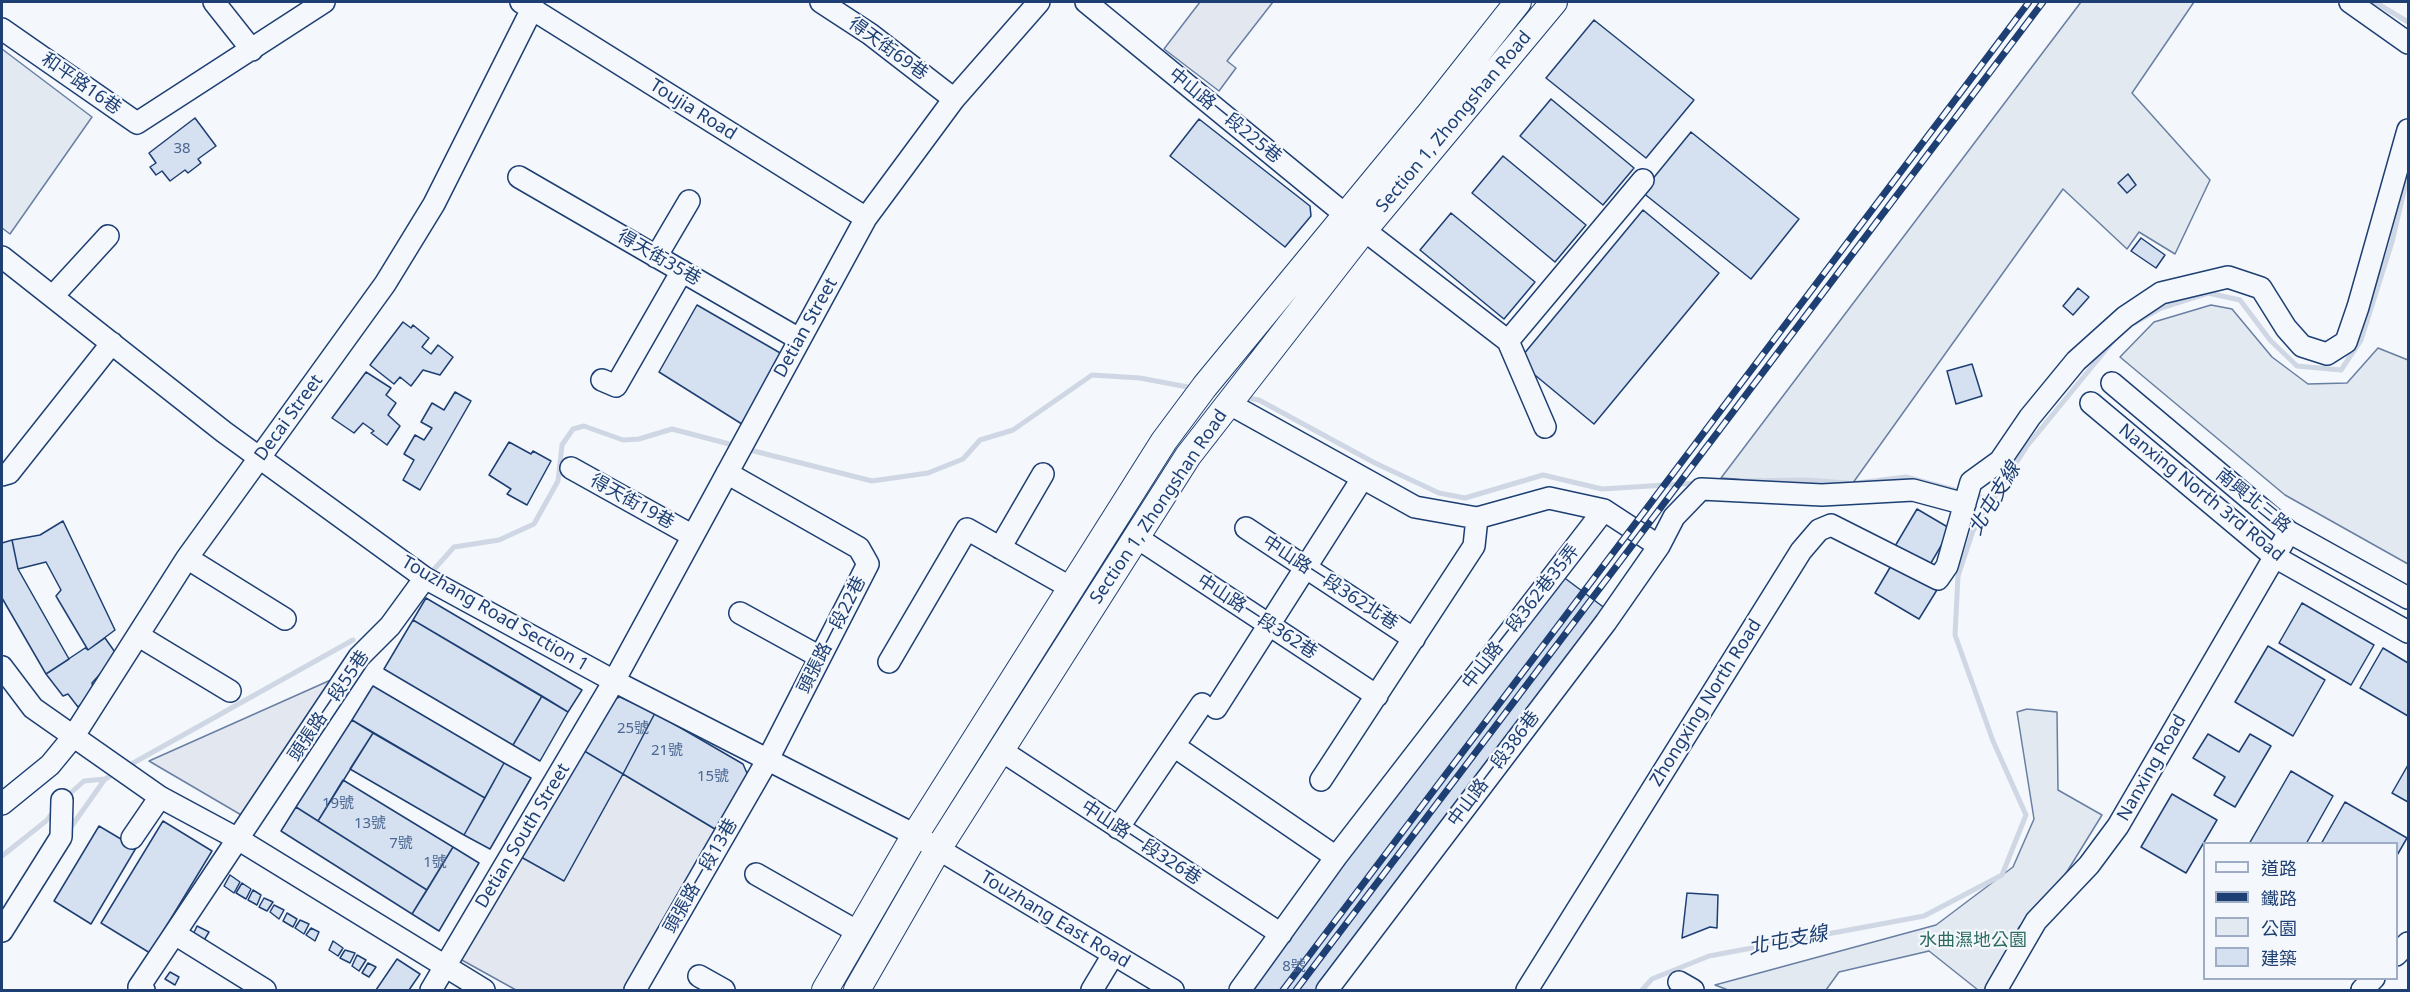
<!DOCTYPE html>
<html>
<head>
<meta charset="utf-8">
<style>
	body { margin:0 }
	#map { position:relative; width:2410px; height:992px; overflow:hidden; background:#f4f7fb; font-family:"Noto Sans","Noto Sans TC",sans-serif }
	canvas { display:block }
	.frame { position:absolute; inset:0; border:3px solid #1d3f73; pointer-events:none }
	.legend { position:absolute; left:2203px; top:842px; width:195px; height:138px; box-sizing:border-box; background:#f4f7fb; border:2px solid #9eadc5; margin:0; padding:8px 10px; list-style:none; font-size:18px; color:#1d3f73 }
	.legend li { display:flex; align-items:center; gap:12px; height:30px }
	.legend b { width:30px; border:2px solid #9eadc5 }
</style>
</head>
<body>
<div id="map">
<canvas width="2410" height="992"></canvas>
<div class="frame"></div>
<ul class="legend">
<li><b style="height:8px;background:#f4f7fb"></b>道路</li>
<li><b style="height:8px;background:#1d3f73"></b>鐵路</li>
<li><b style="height:16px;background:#e3e9f0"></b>公園</li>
<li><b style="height:16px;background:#d5e0f0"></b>建築</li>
</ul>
</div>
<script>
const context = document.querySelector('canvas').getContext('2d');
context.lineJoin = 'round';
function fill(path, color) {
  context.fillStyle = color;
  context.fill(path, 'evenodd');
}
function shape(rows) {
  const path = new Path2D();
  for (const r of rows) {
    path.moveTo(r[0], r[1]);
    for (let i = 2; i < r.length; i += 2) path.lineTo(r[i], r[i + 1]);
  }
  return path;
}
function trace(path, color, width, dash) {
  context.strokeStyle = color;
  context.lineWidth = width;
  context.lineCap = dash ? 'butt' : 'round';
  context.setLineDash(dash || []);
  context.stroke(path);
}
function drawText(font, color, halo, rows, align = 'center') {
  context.font = font + ' "Noto Sans","Noto Sans TC",sans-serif';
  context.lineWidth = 4.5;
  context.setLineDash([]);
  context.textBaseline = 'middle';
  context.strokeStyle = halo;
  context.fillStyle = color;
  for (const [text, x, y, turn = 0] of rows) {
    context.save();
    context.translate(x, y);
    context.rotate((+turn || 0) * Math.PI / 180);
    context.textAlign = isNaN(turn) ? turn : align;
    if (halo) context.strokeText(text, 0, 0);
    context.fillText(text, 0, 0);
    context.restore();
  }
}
const green = shape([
	[2081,2,2194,2,2132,93,2210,180,2175,254,2139,232,2127,249,2063,189,1850,487,1721,478,2081,2],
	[2,49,92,117,10,234,2,228,2,49],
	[2211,305,2232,309,2272,357,2308,384,2347,383,2378,348,2408,360,2408,564,2285,495,2120,357,2154,322,2211,305],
	[2027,709,2057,712,2058,790,2102,815,2047,904,2019,927,1986,990,1978,990,1929,951,1839,972,1826,990,1728,990,1715,985,1936,925,2013,867,2034,819,2017,712,2027,709]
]);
fill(green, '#e3e9f0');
trace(green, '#687fa3', 1.5);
const parking = shape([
	[1200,2,1273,2,1227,61,1236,68,1219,91,1164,49,1200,2],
	[333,679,243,816,149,761,333,679],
	[623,774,720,832,630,990,516,990,460,959,521,857,623,774]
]);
fill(parking, '#e3e8f0');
trace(parking, '#687fa3', 1.5);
trace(shape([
	[2375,2,2408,22],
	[2134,323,2161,308,2208,293,2240,300,2270,340,2297,366,2341,370,2361,340,2392,242,2408,174],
	[1244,397,1259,400,1375,463,1439,493,1465,498,1543,475,1602,489,1698,483],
	[746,449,872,481,928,473,963,459,980,440,1013,430,1092,375,1140,378,1193,388],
	[1740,481,1805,480,1848,483],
	[1857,483,1906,477,1962,492],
	[1971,495,1993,500],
	[429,575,454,547,499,540,534,524,558,481,562,445,573,429,584,426,623,440,639,439,672,429,737,446],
	[126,767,353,640],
	[65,798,84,781,105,779],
	[69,830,105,779,116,773],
	[2,856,46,821,55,810],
	[1642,990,1652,979,1709,956,1924,916,2002,875,2026,815,1993,741,1955,635,1958,576,1973,531,2027,446,2113,341]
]), '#cfd7e4', 5);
const building = shape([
	[1594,20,1694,100,1646,158,1546,78,1594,20],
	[1551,99,1634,168,1603,205,1520,136,1551,99],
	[195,118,216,146,198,159,201,163,188,173,185,170,170,181,162,171,156,175,150,167,156,163,149,153,195,118],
	[1199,119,1310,206,1311,216,1285,247,1170,156,1199,119],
	[1691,132,1799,219,1751,279,1642,192,1691,132],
	[1503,156,1586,225,1555,262,1472,193,1503,156],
	[2128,174,2136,185,2127,193,2118,183,2128,174],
	[1643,210,1719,273,1594,424,1518,361,1643,210],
	[1451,213,1535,282,1504,319,1420,250,1451,213],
	[2141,238,2165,255,2156,268,2131,251,2141,238],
	[2078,288,2089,297,2073,315,2063,306,2078,288],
	[697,305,782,354,745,426,659,372,697,305],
	[403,322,411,328,413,325,429,338,422,347,431,354,438,345,453,357,440,375,423,370,411,386,400,377,394,384,370,365,403,322],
	[1972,364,1982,396,1956,404,1947,371,1972,364],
	[366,372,391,388,386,395,396,403,388,415,400,426,387,445,371,433,374,431,363,423,354,433,332,418,366,372],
	[455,392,471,401,420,490,403,480,414,460,404,454,415,435,424,440,432,428,421,422,432,403,444,410,455,392],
	[509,442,531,454,533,451,551,461,527,505,507,494,511,489,489,475,509,442],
	[1917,509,1951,529,1925,573,1891,553,1917,509],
	[63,521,115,630,88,650,56,596,61,590,46,562,18,569,12,540,40,535,63,521],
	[12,540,18,569,69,659,46,674,2,598,2,543,12,540],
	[1895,559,1940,585,1919,619,1875,593,1895,559],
	[1562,576,1610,612,1322,990,1247,990,1562,576],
	[426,598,582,690,568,712,413,620,426,598],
	[2302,603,2374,645,2351,685,2279,643,2302,603],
	[413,620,542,696,513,745,384,669,413,620],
	[105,638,117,655,92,683,94,692,78,707,68,694,63,696,46,674,85,648,88,650,105,638],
	[2268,646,2325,680,2293,736,2235,702,2268,646],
	[2383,648,2408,663,2408,716,2360,688,2383,648],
	[373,686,504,763,485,798,352,720,373,686],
	[542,696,568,712,540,761,513,745,542,696],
	[620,697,655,713,623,774,581,749,605,702,620,697],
	[655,713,743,764,750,780,720,832,623,774,655,713],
	[352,720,373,733,318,821,296,807,352,720],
	[373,733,485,798,464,835,350,769,373,733],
	[2208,734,2239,752,2250,734,2271,746,2235,807,2214,795,2225,777,2193,758,2208,734],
	[581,749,623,774,564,881,521,857,581,749],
	[504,763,531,778,490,849,464,835,504,763],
	[2408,765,2408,802,2392,793,2408,765],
	[2291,771,2333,796,2306,844,2249,844,2291,771],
	[343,780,453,847,427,890,318,821,343,780],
	[2172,794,2217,820,2186,873,2141,847,2172,794],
	[2345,802,2407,838,2396,857,2396,844,2321,844,2345,802],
	[296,807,427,890,412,914,281,831,296,807],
	[163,821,212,851,150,953,101,923,163,821],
	[99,826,136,848,91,924,54,901,99,826],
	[453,847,479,863,439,931,412,914,453,847],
	[230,875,240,882,234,893,224,886,230,875],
	[242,883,251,889,246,899,236,893,242,883],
	[253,890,261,895,257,905,248,900,253,890],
	[1687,893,1718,895,1717,928,1710,927,1682,938,1687,893],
	[264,898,273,902,267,911,259,907,264,898],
	[274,905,284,910,279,919,270,912,274,905],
	[287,913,297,919,293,927,283,921,287,913],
	[300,920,309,924,304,934,295,928,300,920],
	[197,926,209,932,203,942,192,937,197,926],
	[311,928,319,932,315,941,306,935,311,928],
	[333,941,343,948,338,956,329,950,333,941],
	[345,950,355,953,350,963,340,958,345,950],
	[357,955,366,960,359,971,352,966,357,955],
	[397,959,420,974,409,990,376,990,397,959],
	[368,963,376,967,369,977,362,973,368,963],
	[170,972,179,977,175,985,165,979,170,972]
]);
fill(building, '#d5e0f0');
trace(building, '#1d3f73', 1.5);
const minor = shape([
	[214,2,252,50],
	[521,2,866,218],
	[821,2,870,34,954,99],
	[1086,2,1364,230,1508,341,1545,427],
	[2350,2,2408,43],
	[2,29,137,123,324,2],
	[519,177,799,339],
	[2,257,224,432,425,578,614,681,915,835,1173,990],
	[656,257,689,201],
	[53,296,108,236],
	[1508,341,1643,180],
	[602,380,616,386,682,271],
	[2112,383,2289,532,2408,598],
	[1228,403,1415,507,1477,518,1549,498,1604,510,1659,546],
	[2091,403,2275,557,2408,632],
	[571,468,693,536],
	[2,475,9,473,112,343],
	[1246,528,1414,639],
	[1136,537,1377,696],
	[1000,548,1043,474],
	[187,558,285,619],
	[740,613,820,657],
	[139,636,230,691],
	[889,662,967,529,1073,589],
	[2,667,33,708,160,797,238,839,484,990],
	[1216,708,1362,479],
	[1174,746,1336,857],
	[1002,751,1281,934],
	[1321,780,1474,546,1477,518],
	[2,804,50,765,73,737,187,558,385,284,434,204,532,9,533,2],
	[1118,828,1202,704],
	[132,838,160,797],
	[756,874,858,932],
	[2,931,61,837,62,800],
	[175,934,265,990],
	[2396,955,2408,943],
	[699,976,724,990],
	[1679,982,1693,990],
	[144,990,139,987,359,657,390,626,425,578],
	[431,990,614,681,866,218,954,99,1039,2],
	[635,990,767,761,868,564,859,548,727,473],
	[1092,990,1113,955],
	[1240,990,1336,857,1604,510],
	[1327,990,1606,622,1659,546,1674,517,1701,489,1822,495,1913,490,1965,504],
	[1527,990,1801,551,1819,530,1831,525,1938,579,1947,566,1971,482,2000,461,2030,417,2076,361,2125,317,2161,293,2228,277,2261,288,2286,328,2302,346,2327,354,2346,342,2358,307,2408,130],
	[1996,990,2036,921,2089,865,2118,826,2289,532],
	[2362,990,2374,978]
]);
const major = shape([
	[825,990,915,835,1164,441,1205,386,1431,112,1518,2],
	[857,990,938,849,1188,456,1364,230,1554,2]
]);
trace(minor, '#1d3f73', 24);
trace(major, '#1d3f73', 28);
trace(minor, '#f4f7fb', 21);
trace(major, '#f4f7fb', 26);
const rail = shape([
	[1283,990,2029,2],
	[1296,990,2043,2]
]);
trace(rail, '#1d3f73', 7);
trace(rail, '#f4f7fb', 4.5, [14]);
drawText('15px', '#4b6792', null, [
	["38",182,149],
	["25號",633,729],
	["21號",667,751],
	["15號",713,777],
	["19號",338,804],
	["13號",370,824],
	["7號",401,844],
	["1號",435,863],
	["8號",1294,967]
]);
drawText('18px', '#1d3f73', '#f4f7fb', [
	["得天街69巷",888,49,36],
	["和平路16巷",81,84,35],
	["Toujia Road",693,110,32],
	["中山路一段225巷",1225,116,39],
	["Section 1, Zhongshan Road",1454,122,-50],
	["得天街35巷",659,258,30],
	["Detian Street",806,328,-61],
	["Decai Street",289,418,-54],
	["Nanxing North 3rd Road",2201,493,39],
	["南興北三路",2253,501,39],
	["得天街19巷",632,502,29],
	["Section 1, Zhongshan Road",1159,507,-56],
	["中山路一段362北巷",1330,583,33],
	["Touzhang Road Section 1",495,614,30],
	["中山路一段362巷",1257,617,33],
	["中山路一段362巷35弄",1521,617,-52],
	["頭張路一段22巷",832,635,-63],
	["Zhongxing North Road",1706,703,-58],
	["頭張路一段55巷",329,706,-56],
	["Nanxing Road",2152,768,-60],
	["中山路一段386巷",1494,769,-53],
	["Detian South Street",523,836,-59],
	["中山路一段326巷",1141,843,33],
	["頭張路一段13巷",701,876,-60],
	["Touzhang East Road",1055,920,31]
]);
drawText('18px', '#2c6c60', '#f4f7fb', [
	["水曲濕地公園",1973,941]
]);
drawText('italic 20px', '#1d3f73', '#f4f7fb', [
	["北屯支線",1995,499,-59],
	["北屯支線",1788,941,-11]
]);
</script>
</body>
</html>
